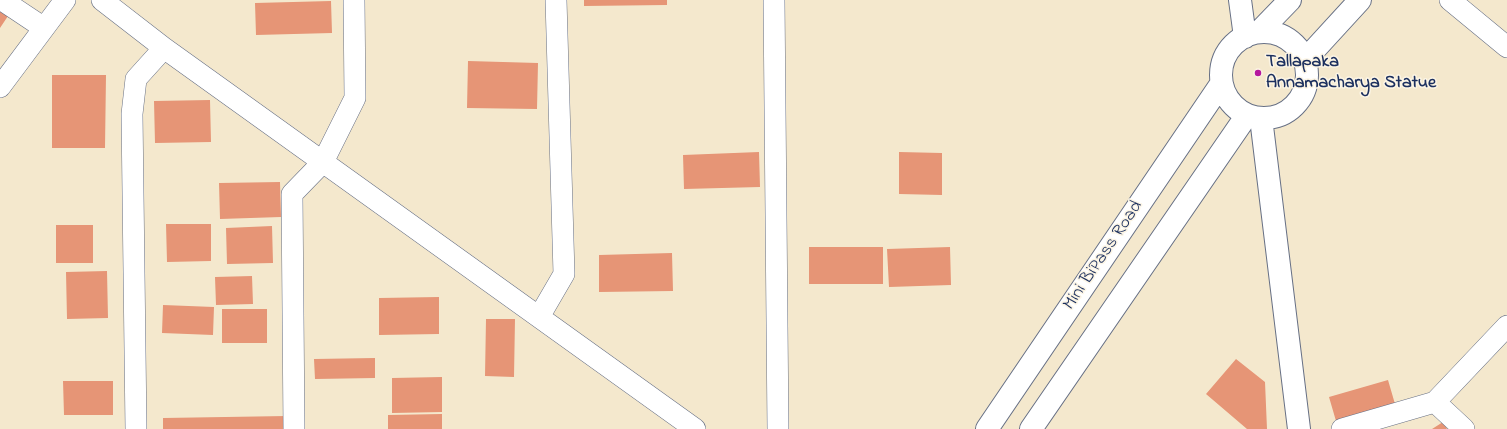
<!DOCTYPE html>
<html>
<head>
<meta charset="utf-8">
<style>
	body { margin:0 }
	canvas { display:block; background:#f4e8cd }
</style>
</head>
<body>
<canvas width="1507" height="429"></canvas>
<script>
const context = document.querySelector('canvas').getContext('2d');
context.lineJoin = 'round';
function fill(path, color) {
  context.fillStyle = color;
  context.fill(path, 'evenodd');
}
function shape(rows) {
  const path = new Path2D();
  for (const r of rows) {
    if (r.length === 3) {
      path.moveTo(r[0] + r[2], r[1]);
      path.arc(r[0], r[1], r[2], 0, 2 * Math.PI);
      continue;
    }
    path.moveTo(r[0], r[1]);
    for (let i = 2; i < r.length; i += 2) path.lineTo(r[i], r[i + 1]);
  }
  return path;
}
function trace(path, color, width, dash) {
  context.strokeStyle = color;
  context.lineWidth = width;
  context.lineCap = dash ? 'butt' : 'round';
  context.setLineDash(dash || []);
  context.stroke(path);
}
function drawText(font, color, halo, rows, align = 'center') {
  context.font = font + ' "Indie Flower",sans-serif';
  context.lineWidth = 3;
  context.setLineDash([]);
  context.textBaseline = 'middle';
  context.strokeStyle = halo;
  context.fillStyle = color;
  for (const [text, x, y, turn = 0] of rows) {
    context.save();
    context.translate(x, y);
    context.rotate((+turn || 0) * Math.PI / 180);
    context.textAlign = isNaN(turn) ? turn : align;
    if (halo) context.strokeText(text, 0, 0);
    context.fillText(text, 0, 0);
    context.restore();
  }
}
fill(shape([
	[584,0,667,0,667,5,584,6],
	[331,1,332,33,256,35,255,3],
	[0,11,8,16,0,28],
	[468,61,538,63,537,109,467,108],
	[52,75,106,75,105,148,52,148],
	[210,100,211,142,155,143,154,101],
	[759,152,760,187,684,189,683,155],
	[899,152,942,153,942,195,899,194],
	[280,182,281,217,220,219,219,183],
	[166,224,211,224,211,261,167,262],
	[56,225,93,225,93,263,56,263],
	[272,226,273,263,227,264,226,228],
	[809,247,883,247,883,284,809,284],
	[950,247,951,285,889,287,887,249],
	[672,253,673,291,599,292,599,255],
	[107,271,108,318,67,319,66,272],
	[252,276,253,304,216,305,215,277],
	[439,297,439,334,379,335,379,298],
	[163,305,214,307,213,335,162,333],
	[222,309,267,309,267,343,222,343],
	[486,319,515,319,514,377,485,376],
	[375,358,375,378,315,379,314,359],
	[1236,359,1265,382,1267,429,1247,429,1206,394],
	[442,377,442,412,392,413,392,378],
	[1388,380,1395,404,1336,421,1329,397],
	[63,381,113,381,113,415,64,415],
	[442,414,442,429,388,429,388,415],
	[287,416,287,429,163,429,163,418],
	[1443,422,1447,429,1432,429]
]), '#e69576');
const street = shape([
	[2,0,44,28],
	[102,0,164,48,695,429],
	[774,0,778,429],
	[1450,0,1507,47],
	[0,87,65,0],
	[539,317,564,274,556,0],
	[1435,402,1464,429],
	[136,429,132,114,136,79,164,48],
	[294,429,292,194,323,162,355,98,354,0],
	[1342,429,1435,402,1507,326]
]);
const secondary = shape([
	[1240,0,1245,37],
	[1259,32,1290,0],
	[1264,75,43],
	[1305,60,1360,0],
	[1261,118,1299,429],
	[987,429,1221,84],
	[1031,429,1247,115]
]);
trace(street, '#677085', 22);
trace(secondary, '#677085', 24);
trace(street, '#fff', 21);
trace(secondary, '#fff', 22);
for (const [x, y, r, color] of [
	[1258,73,4,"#b5179e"]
]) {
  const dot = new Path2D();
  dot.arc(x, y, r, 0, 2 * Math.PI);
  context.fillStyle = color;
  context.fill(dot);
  trace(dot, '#fcf5e5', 1.5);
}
drawText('bold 18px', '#1b2f5e', '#fcf5e5', [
	["Tallapaka",1266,63],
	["Annamacharya Statue",1266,84]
], 'left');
drawText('18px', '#1b2f5e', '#fcf5e5', [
	["Mini BiPass Road",1104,256,-56]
]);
</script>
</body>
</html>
